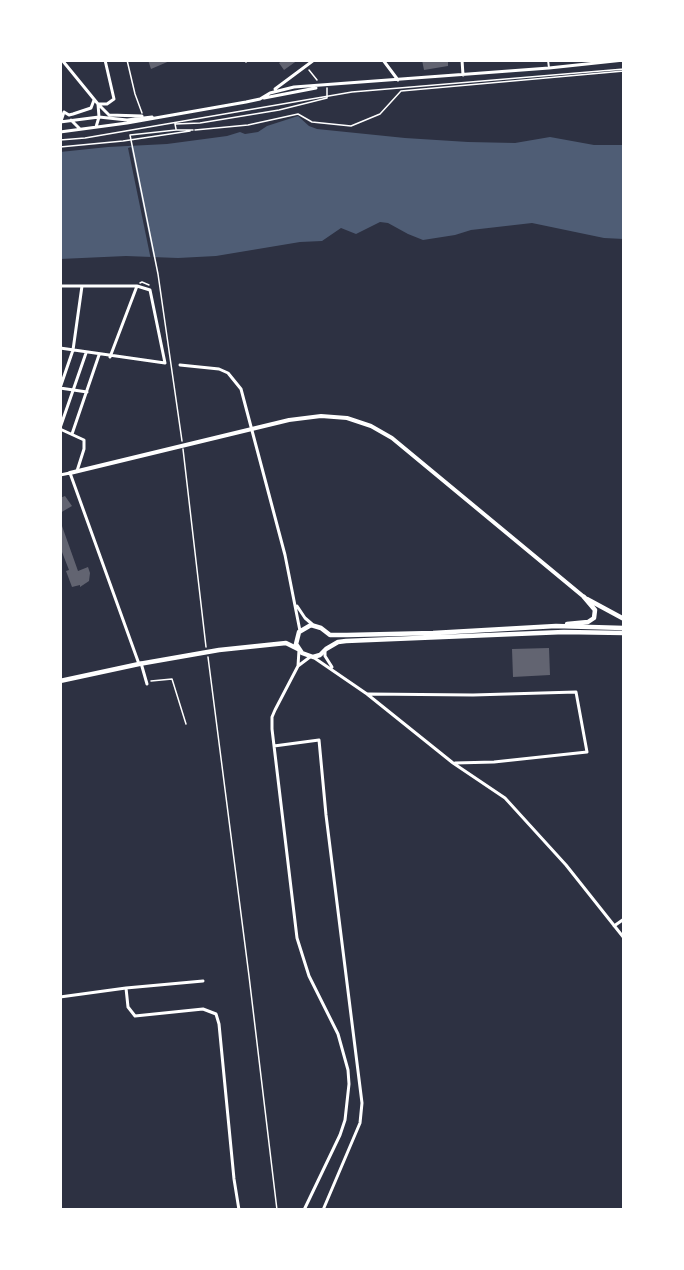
<!DOCTYPE html>
<html>
<head>
<meta charset="utf-8">
<style>
	body { margin:0 }
	#map { position:relative; width:684px; height:1270px; overflow:hidden; background:#2d3142; font-family:Raleway,sans-serif }
	canvas { display:block }
	.frame { position:absolute; inset:0; border:62px solid #fff; pointer-events:none }
</style>
</head>
<body>
<div id="map">
<canvas width="684" height="1270"></canvas>
<div class="frame"></div>
</div>
<script>
const context = document.querySelector('canvas').getContext('2d');
context.lineJoin = 'round';
function fill(path, color) {
  context.fillStyle = color;
  context.fill(path, 'evenodd');
}
function shape(rows) {
  const path = new Path2D();
  for (const r of rows) {
    path.moveTo(r[0], r[1]);
    for (let i = 2; i < r.length; i += 2) path.lineTo(r[i], r[i + 1]);
  }
  return path;
}
function trace(path, color, width, dash) {
  context.strokeStyle = color;
  context.lineWidth = width;
  context.lineCap = dash ? 'butt' : 'round';
  context.setLineDash(dash || []);
  context.stroke(path);
}
fill(shape([
	[298,116,309,126,317,129,405,138,468,142,515,143,550,137,594,145,624,145,624,239,604,238,532,223,471,230,455,235,423,240,408,234,388,223,380,222,356,234,341,228,322,241,300,242,216,256,178,258,126,256,60,259,60,152,108,147,167,144,227,136,240,132,245,134,258,132,267,126]
]), '#4f5d75');
fill(shape([
	[131,147,154,260,151,260,128,148]
]), '#2d3142');
fill(shape([
	[148,60,172,60,151,69],
	[283,60,298,60,284,70,279,63],
	[422,60,448,60,448,66,424,70],
	[65,496,72,506,60,513,60,498],
	[60,524,62,526,78,571,88,567,90,573,89,581,80,587,80,585,72,587,66,571,69,570,62,552,60,553],
	[549,648,550,675,513,677,512,649]
]), '#626471');
trace(shape([
	[127,60,135,94,142,113],
	[244,60,246,62,248,60],
	[309,70,317,80],
	[176,129,175,124,200,123,279,110,327,98,327,88],
	[195,130,248,125,298,114,312,122,351,126,380,114,401,91,624,71],
	[60,140,85,138,352,92,624,69],
	[60,147,123,141,190,131],
	[140,283,142,282,149,285],
	[182,441,158,274,130,135,176,130,193,130],
	[183,449,206,647],
	[208,657,249,976,277,1210],
	[151,681,172,679,186,724]
]), '#fff', 1.5);
trace(shape([
	[548,60,549,68]
]), '#fff', 2);
trace(shape([
	[62,60,98,104,99,117,96,127],
	[383,60,398,80],
	[462,60,463,75],
	[275,89,314,60],
	[270,93,294,87,549,68,624,60],
	[264,98,316,88],
	[98,104,107,104,114,99,105,60],
	[99,105,109,115,142,116],
	[71,120,80,129],
	[61,121,64,112,69,115,73,114,91,108,94,100],
	[60,122,99,117,127,120,152,117],
	[60,132,127,123,246,102,260,99,270,93],
	[60,286,137,286,150,290,165,363,60,348],
	[110,357,137,286],
	[180,365,219,369,228,373,241,389,285,555,300,631],
	[60,388,73,350,82,286],
	[60,388,87,392],
	[60,428,86,353],
	[60,429,84,440,84,449,77,471],
	[72,434,99,355],
	[60,475,70,473,139,664],
	[297,606,305,618,312,624],
	[325,652,325,656,332,667],
	[313,657,367,694,453,763,505,798,566,865,624,938],
	[141,663,147,684],
	[298,666,299,650],
	[368,694,473,695,576,692,587,752,494,762,455,763],
	[274,746,319,740,326,815,362,1103,360,1123,323,1210],
	[614,926,624,919],
	[126,988,128,1007,135,1016,203,1009,216,1014,219,1024,234,1179,239,1210],
	[60,997,126,988,203,981],
	[304,1210,340,1135,345,1120,349,1084,348,1070,338,1034,309,976,297,938,272,729,272,717,275,710,298,666,310,657]
]), '#fff', 3);
trace(shape([
	[70,473,289,420,321,416,347,418,371,426,392,438,584,597]
]), '#fff', 4);
trace(shape([
	[587,599,624,619],
	[567,624,588,622,594,618,595,610,584,597],
	[624,628,556,626,433,633,347,635,330,635,321,628,311,625,299,632,296,644,302,653,313,657,320,655,326,649,338,642,346,641,564,632,624,633],
	[60,681,139,664,219,650,286,643,298,649]
]), '#fff', 4.5);
</script>
</body>
</html>
